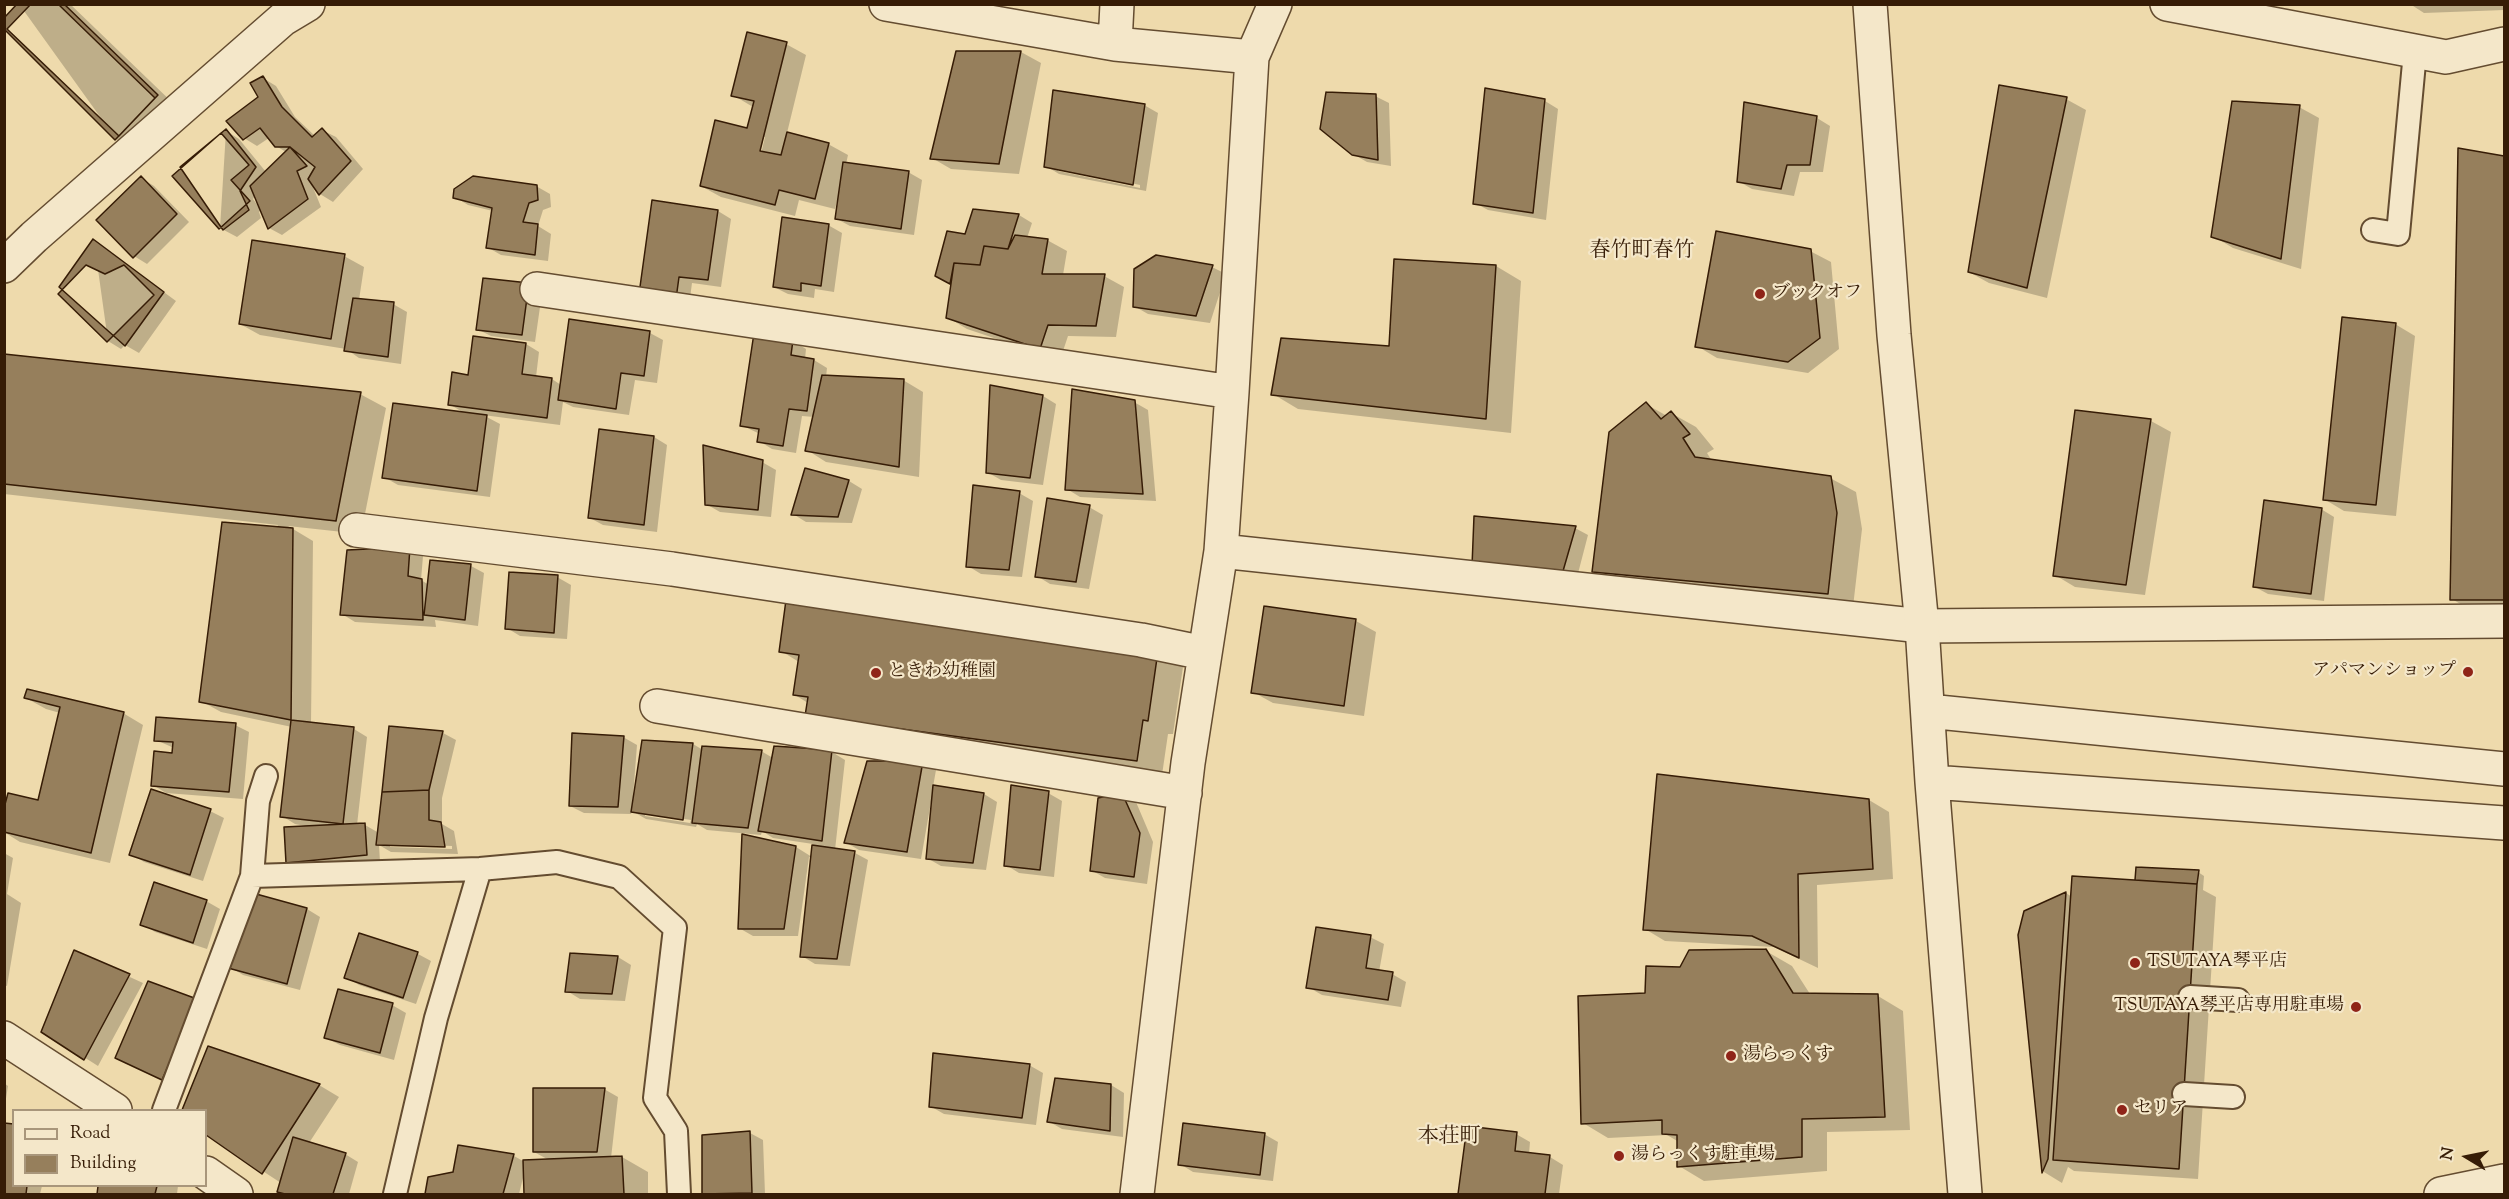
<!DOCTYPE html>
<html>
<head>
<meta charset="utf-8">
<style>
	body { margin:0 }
	#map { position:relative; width:2509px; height:1199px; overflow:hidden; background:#eedaac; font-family:"Sorts Mill Goudy",serif }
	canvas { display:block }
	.frame { position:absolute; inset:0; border:6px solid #361c06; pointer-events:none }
	.legend { position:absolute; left:12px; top:1109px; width:195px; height:78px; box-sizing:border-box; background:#f4e7c9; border:2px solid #a8967b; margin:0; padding:8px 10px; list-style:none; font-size:18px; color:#361c06 }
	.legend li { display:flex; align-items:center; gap:12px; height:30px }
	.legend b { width:30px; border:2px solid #a8967b }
	.north { position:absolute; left:2437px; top:1127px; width:60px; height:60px; -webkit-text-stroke:4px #f4e7c9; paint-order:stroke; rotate:280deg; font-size:16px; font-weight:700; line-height:24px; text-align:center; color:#361c06 }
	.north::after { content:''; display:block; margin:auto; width:21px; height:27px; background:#361c06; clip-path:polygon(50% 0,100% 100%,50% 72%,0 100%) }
</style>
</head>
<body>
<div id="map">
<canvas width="2509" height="1199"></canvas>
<div class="frame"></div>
<ul class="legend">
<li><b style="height:8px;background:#f4e7c9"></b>Road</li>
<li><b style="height:16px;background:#967f5c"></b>Building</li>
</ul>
<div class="north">N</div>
</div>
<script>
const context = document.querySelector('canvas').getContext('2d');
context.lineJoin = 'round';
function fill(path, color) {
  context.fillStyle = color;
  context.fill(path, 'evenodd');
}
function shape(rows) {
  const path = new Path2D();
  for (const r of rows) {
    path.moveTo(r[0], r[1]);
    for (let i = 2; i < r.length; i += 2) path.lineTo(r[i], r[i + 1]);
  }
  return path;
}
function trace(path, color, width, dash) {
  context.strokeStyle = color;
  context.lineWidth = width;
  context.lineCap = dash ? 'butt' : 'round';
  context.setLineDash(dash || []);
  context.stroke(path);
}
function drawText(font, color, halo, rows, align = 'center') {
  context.font = font + ' "Sorts Mill Goudy","Noto Serif JP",serif';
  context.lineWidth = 4.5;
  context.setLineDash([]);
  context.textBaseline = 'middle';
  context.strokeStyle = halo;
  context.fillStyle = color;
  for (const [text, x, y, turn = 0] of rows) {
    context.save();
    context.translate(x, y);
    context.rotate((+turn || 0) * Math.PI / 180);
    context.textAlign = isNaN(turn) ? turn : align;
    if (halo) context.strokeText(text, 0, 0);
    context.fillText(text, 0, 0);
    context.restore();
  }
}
fill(shape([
	[19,4,70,4,177,107,136,150,116,139],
	[2410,4,2504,4,2504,10,2424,13],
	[786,44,806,55,787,133,828,144,848,155,846,164,908,172,922,180,914,235,850,226,837,219,839,201,837,201,835,209,799,200,795,216,721,197,701,186,748,129,753,107,733,95],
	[762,137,765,137,760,158,757,158],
	[1021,52,1041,63,1019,174,951,169,932,158,957,53],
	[263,78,276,86,295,117,315,136,322,130,336,137,363,169,333,202,320,194,312,185,321,207,282,235,269,228,261,210,259,212,261,218,237,237,220,228,226,131,239,139,266,172,286,152,276,146,269,138,257,146,244,138,260,97],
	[255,196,259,207,253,199],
	[1375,96,1389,103,1391,166,1367,162,1353,154],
	[2066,99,2086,110,2047,298,1989,283,1969,272],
	[1545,101,1558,109,1546,220,1488,210,1475,203],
	[1745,104,1817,118,1830,126,1823,172,1800,172,1794,196,1752,189,1738,181],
	[1144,105,1158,113,1146,191,1059,174,1046,166],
	[1058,168,1140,185,1140,188,1058,171],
	[2299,107,2319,118,2301,269,2233,248,2213,236],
	[2459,150,2504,158,2504,614,2477,614,2452,599],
	[141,178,154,186,189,222,147,264,134,256],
	[536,186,550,194,551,207,543,210,538,226,551,234,548,261,501,255,487,247,493,211,468,205,455,197],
	[718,211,731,219,721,287,692,283,689,306,654,301],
	[974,211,1019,215,1032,223,1027,238,1047,240,1067,251,1063,275,1104,276,1124,287,1116,337,1068,336,1060,360,967,329,947,317,952,284,937,276,966,236],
	[828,225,842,233,834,292,815,289,814,298,788,294,774,287],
	[94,241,176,301,139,353,125,345,121,349,108,341],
	[1810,251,1831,262,1839,349,1808,373,1717,358,1697,346],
	[344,256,364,267,359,300,393,304,407,312,401,364,359,358,346,349,260,335,240,324],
	[1496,266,1521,281,1511,433,1298,409,1273,394,1390,347],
	[1212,267,1226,274,1210,323,1148,314,1134,306],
	[542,293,535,342,491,336,477,329],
	[570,321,650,333,663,340,657,383,635,380,629,415,573,407,563,402,560,425,483,415,500,424,490,497,398,485,384,477,466,414,449,404,469,376,474,338,526,344,539,352,536,377,552,379,561,385],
	[2395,324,2415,336,2396,516,2344,511,2324,499],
	[793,341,806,349,805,359,814,360,827,368,826,377,903,380,923,392,919,477,826,462,807,450,814,417,802,416,796,453,772,449,759,441,760,434,741,425],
	[4,355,360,394,386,408,361,534,288,526,313,541,311,724,354,729,367,737,357,825,365,825,379,833,443,733,456,740,442,798,442,824,454,831,458,854,391,852,379,845,380,862,300,869,287,862,310,827,295,824,282,816,292,727,221,712,201,701,278,525,4,494],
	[390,844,452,846,452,849,390,847],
	[991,387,1043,396,1056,404,1043,485,1001,480,987,472],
	[1134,402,1148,410,1156,501,1080,497,1067,489],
	[1646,404,1667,416,1671,413,1696,427,1714,449,1707,453,1712,461,1830,478,1856,492,1862,529,1853,607,1619,586,1594,571],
	[2076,412,2151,421,2171,432,2145,595,2075,587,2055,575],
	[600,431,654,437,667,445,657,532,603,525,590,518],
	[762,462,776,470,771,517,720,512,706,504],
	[806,470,849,481,862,489,852,523,806,522,793,514],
	[1019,493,1033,501,1022,577,981,574,968,566],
	[1089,507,1103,515,1089,589,1050,584,1037,576],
	[2321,509,2334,517,2324,601,2268,594,2255,587],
	[1575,528,1588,535,1575,585,1487,573],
	[409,549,423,556,421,580,429,585,471,566,484,573,478,626,435,620,436,627,355,622,342,614],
	[557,577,571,585,567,639,520,636,507,628],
	[1265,608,1356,621,1376,632,1364,716,1273,703,1253,692],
	[781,651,1157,652,1183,667,1173,734,1168,734,1162,775,832,730,808,703,795,695,799,662],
	[26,698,123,713,143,725,110,863,20,842,4,832,4,814,39,802,60,713,46,709],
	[235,725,249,732,243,799,166,793,153,785,173,754,174,748,156,740],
	[623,737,637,745,633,797,635,798,693,744,703,750,761,751,773,758,832,752,845,760,835,850,855,853,868,860,850,966,815,964,802,956,812,858,809,857,798,936,753,936,739,928,743,836,796,847,812,857,813,844,773,838,762,831,761,835,707,830,697,824,696,827,646,819,632,811,631,814,584,813,570,806],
	[645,813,691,820,690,823,645,816],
	[923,762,936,770,933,787,984,794,997,802,986,870,941,866,927,858,933,802,931,802,921,859,859,850,845,842],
	[1048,793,1062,801,1054,877,1019,873,1006,865],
	[1122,795,1136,802,1153,842,1147,884,1105,878,1091,870],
	[1869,800,1889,812,1893,879,1817,885,1818,968,1774,947,1665,941,1645,929],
	[210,811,224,818,203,881,144,862,131,854],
	[4,853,13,858,7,894,21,903,7,986,4,985],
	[2137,869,2198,872,2204,876,2203,890,2216,897,2198,1179,2074,1171,2068,1167,2062,1183,2044,1172,2019,935,2025,912,2066,893,2072,897,2136,882],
	[250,893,307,909,320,917,300,990,243,975,230,967],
	[206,901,220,909,207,949,155,932,142,924],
	[360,935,418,954,431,961,416,1004,359,985,346,977],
	[1370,937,1384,944,1379,972,1392,974,1406,982,1401,1007,1322,995,1308,987],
	[1766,951,1792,966,1810,994,1878,996,1903,1011,1910,1130,1827,1132,1827,1171,1704,1181,1679,1166,1679,1142,1667,1135,1608,1138,1583,1123,1646,994,1681,969],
	[75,952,143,983,98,1066,43,1031],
	[571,955,618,957,631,965,625,1001,580,999,567,991],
	[196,1001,176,1087,117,1057],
	[392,1005,406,1013,394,1060,340,1045,326,1038],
	[209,1048,319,1085,339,1097,309,1143,345,1154,358,1162,349,1194,284,1194,279,1191,281,1183,206,1134,206,1110,184,1110],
	[1029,1065,1043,1073,1036,1125,944,1114,930,1106],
	[4,1083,8,1086,4,1111],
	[1111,1085,1124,1093,1123,1137,1062,1129,1048,1121],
	[604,1089,618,1097,611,1158,622,1157,648,1172,648,1194,526,1194,524,1174,519,1194,427,1194,429,1178,455,1173,459,1147,514,1156,523,1161,549,1160,534,1152],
	[4,1125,14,1186,42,1186,40,1194,4,1194],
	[1469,1128,1516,1134,1530,1142,1529,1154,1550,1157,1563,1165,1559,1194,1460,1194],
	[750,1133,763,1140,765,1194,703,1194,703,1137],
	[1264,1134,1278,1142,1273,1181,1193,1172,1180,1164],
	[99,1186,178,1186,177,1194,99,1194]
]), '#0003');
const building = shape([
	[17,4,58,4,155,98,115,140,4,29,4,18,17,4],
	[31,4,64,4,158,95,119,136,7,29,31,4],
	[747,32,787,42,760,151,781,155,787,132,829,143,815,199,779,190,775,205,700,186,715,120,747,128,754,101,731,96,747,32],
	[956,51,1021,51,999,164,930,159,956,51],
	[263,76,282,107,312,137,322,128,351,161,319,195,308,179,315,167,290,147,275,147,260,128,243,140,226,121,258,97,250,83,263,76],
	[1999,85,2067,97,2027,288,1968,272,1999,85],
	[1485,88,1545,99,1533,213,1473,204,1485,88],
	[1053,90,1145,104,1133,185,1044,167,1053,90],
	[1326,92,1376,94,1378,160,1352,155,1320,129,1326,92],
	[2232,101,2300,105,2281,259,2211,237,2232,101],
	[1744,102,1817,116,1810,165,1787,165,1781,189,1737,182,1744,102],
	[226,129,256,167,240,191,249,210,223,230,180,167,226,129],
	[221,133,249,165,231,180,250,201,219,229,172,176,221,133],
	[290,147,307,166,297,171,308,199,268,229,250,186,290,147],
	[2458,148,2504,156,2504,600,2450,600,2458,148],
	[843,162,909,171,901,229,835,219,843,162],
	[141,176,177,214,133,258,96,220,141,176],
	[473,176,537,185,538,200,529,203,523,222,538,224,535,255,486,248,492,208,453,198,454,189,473,176],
	[652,200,718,210,708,280,679,277,676,299,639,294,652,200],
	[973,209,1019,214,1008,249,984,246,980,265,954,263,950,284,935,276,947,231,965,234,973,209],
	[782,217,829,224,821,286,801,283,801,291,773,287,782,217],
	[1716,231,1811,249,1820,338,1788,362,1695,347,1716,231],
	[1015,235,1048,239,1042,274,1105,274,1096,326,1048,325,1040,349,946,318,954,263,980,265,984,246,1008,249,1015,235],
	[93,239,164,292,125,346,59,287,93,239],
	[252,240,345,254,331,339,239,324,252,240],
	[1156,255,1213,265,1196,316,1133,307,1134,269,1156,255],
	[1394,259,1496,265,1486,419,1271,395,1281,338,1389,346,1394,259],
	[86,265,105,274,124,265,154,295,107,342,58,294,86,265],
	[483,278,529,283,522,335,476,330,483,278],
	[353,298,394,302,388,357,344,351,353,298],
	[2342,317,2396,323,2376,505,2323,500,2342,317],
	[569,319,650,331,644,376,621,373,616,409,558,400,569,319],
	[754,333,793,340,791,355,814,359,807,411,789,409,783,446,757,442,759,429,740,426,754,333],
	[473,336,526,343,522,374,552,378,547,418,448,405,452,372,468,375,473,336],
	[4,354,361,392,336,521,4,484,4,354],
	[822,375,904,379,899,467,805,451,822,375],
	[990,385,1043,395,1030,478,986,473,990,385],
	[1072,389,1135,400,1143,494,1065,490,1072,389],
	[1646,402,1661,419,1671,411,1690,434,1683,438,1695,457,1831,476,1837,513,1828,594,1592,572,1609,432,1646,402],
	[393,403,487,415,477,491,382,478,393,403],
	[2075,410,2151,419,2126,585,2053,576,2075,410],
	[599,429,654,436,644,525,588,518,599,429],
	[703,445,763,460,758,510,705,505,703,445],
	[805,468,849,480,838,517,791,515,805,468],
	[973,485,1020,491,1009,570,966,567,973,485],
	[1047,498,1090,505,1076,582,1035,577,1047,498],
	[2264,500,2322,508,2311,594,2253,587,2264,500],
	[1474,516,1576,526,1561,578,1472,566,1474,516],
	[222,522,293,528,291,720,199,702,222,522],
	[410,547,408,576,422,579,423,620,340,615,347,550,410,547],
	[430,560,471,564,465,620,424,615,430,560],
	[509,572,558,575,554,633,505,629,509,572],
	[786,600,1158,651,1148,721,1143,720,1137,761,805,716,808,697,793,695,799,655,779,652,786,600],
	[1264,606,1356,619,1344,706,1251,693,1264,606],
	[27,689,124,712,91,853,4,832,4,808,8,793,38,800,60,707,24,698,27,689],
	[156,717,236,723,229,792,151,786,154,751,172,753,173,742,154,741,156,717],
	[291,720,354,727,343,824,280,817,291,720],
	[389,726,443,731,429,790,382,792,389,726],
	[572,733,624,736,618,807,569,806,572,733],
	[642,740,693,743,683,820,631,812,642,740],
	[702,746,762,750,748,828,692,823,702,746],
	[774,746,832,750,822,841,758,831,774,746],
	[867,761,923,761,907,852,844,843,867,761],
	[1657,774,1869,799,1873,869,1798,874,1799,958,1752,936,1643,930,1657,774],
	[933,785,984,793,973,863,926,859,933,785],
	[1011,785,1049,791,1040,870,1004,866,1011,785],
	[151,789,211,809,190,875,129,855,151,789],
	[429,790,429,820,441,822,445,847,376,845,382,792,429,790],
	[1122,793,1140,833,1134,877,1090,871,1098,798,1122,793],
	[365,823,367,855,286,863,284,827,365,823],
	[742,834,796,846,784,929,738,929,742,834],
	[812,845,855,851,837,959,800,957,812,845],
	[2136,867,2199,870,2197,884,2135,880,2136,867],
	[2072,876,2197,884,2179,1169,2053,1160,2072,876],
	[154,882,207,900,193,943,140,925,154,882],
	[249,892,307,908,287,984,228,968,249,892],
	[2066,892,2048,1159,2042,1173,2018,935,2024,911,2066,892],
	[1316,927,1371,935,1366,968,1393,972,1388,1000,1306,988,1316,927],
	[359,933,418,952,403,998,344,978,359,933],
	[1766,949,1793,993,1878,994,1885,1117,1802,1119,1802,1157,1677,1167,1677,1135,1662,1134,1662,1120,1581,1124,1578,996,1645,993,1646,966,1680,967,1689,950,1766,949],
	[74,950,130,974,84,1060,41,1032,74,950],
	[570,953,618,956,612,994,565,992,570,953],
	[148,981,197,999,162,1080,115,1058,148,981],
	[338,989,393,1003,380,1053,324,1038,338,989],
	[208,1046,320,1084,262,1174,206,1135,206,1110,182,1110,208,1046],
	[933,1053,1030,1064,1022,1118,929,1107,933,1053],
	[1055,1078,1111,1084,1110,1131,1047,1122,1055,1078],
	[533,1088,605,1088,597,1152,533,1152,533,1088],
	[4,1123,14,1124,14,1186,27,1186,26,1194,4,1194,4,1123],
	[1183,1123,1265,1133,1260,1175,1178,1165,1183,1123],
	[1467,1126,1517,1132,1515,1151,1550,1155,1545,1194,1458,1194,1467,1126],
	[750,1131,752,1193,702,1194,702,1135,750,1131],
	[293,1137,346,1153,333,1194,285,1194,277,1192,293,1137],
	[458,1145,514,1154,503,1194,425,1194,428,1177,453,1172,458,1145],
	[622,1156,624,1194,524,1194,523,1160,622,1156],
	[98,1186,157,1186,155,1194,97,1194,98,1186]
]);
fill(building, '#967f5c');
trace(building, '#361c06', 1.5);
const service = shape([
	[2373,230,2398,234,2415,52],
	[252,876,480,869,557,862,619,877,675,928,655,1098,676,1131,679,1194],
	[2190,997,2238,1000],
	[2184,1094,2233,1097],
	[164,1110,252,876,258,801,266,776],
	[395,1194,436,1018,480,869]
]);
const minor = shape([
	[886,4,1115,44,1252,57],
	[2167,4,2446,57,2504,44],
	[1115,44,1117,4],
	[4,266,34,237,283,19,308,4],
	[537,289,1232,392],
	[356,530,672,569,1141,640,1204,653],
	[1221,551,1922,626,2504,621],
	[657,706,1185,793],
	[4,1038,115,1110],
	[206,1173,236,1194],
	[1137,1194,1188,763,1221,551,1232,392,1252,57,1275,4],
	[2441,1194,2504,1181]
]);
const tertiary = shape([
	[1870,4,1894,335,1922,626,1932,782,1965,1194],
	[1928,711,2504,769],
	[1932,782,2504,823]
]);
trace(service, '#644c30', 26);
trace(minor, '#644c30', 36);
trace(tertiary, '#644c30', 36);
trace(service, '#f4e7c9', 22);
trace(minor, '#f4e7c9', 33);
trace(tertiary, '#f4e7c9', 33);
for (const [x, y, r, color] of [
	[1760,294,6,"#8f2418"],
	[2468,672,6,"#8f2418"],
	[876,673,6,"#8f2418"],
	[2135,963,6,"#8f2418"],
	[2356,1007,6,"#8f2418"],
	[1731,1056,6,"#8f2418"],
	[2122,1110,6,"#8f2418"],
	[1619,1156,6,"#8f2418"]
]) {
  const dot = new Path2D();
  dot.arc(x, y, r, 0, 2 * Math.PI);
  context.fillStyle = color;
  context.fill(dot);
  trace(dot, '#f4e7c9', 2);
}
drawText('18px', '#361c06', '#f4e7c9', [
	["ブックオフ",1772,294],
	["アパマンショップ",2456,672,"right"],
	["ときわ幼稚園",888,673],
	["TSUTAYA琴平店",2147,963],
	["TSUTAYA琴平店専用駐車場",2344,1007,"right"],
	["湯らっくす",1743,1056],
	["セリア",2134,1110],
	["湯らっくす駐車場",1631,1156]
], 'left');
drawText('21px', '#361c06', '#f4e7c9', [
	["春竹町春竹",1642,252],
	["本荘町",1449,1138]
]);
</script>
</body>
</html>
